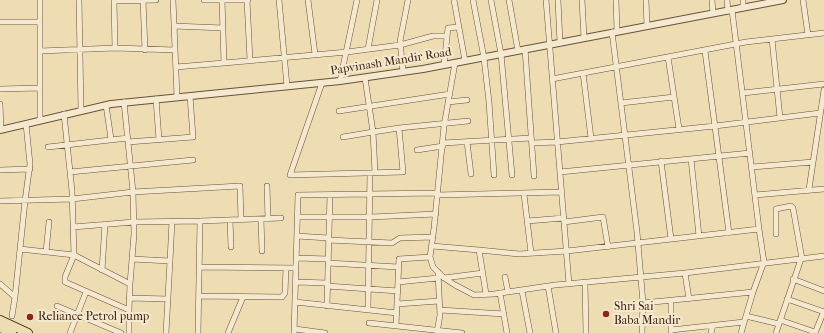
<!DOCTYPE html>
<html>
<head>
<meta charset="utf-8">
<style>
	body { margin:0 }
	canvas { display:block; background:#eeddb3 }
</style>
</head>
<body>
<canvas width="824" height="333"></canvas>
<script>
const context = document.querySelector('canvas').getContext('2d');
context.lineJoin = 'round';
function shape(rows) {
  const path = new Path2D();
  for (const r of rows) {
    path.moveTo(r[0], r[1]);
    for (let i = 2; i < r.length; i += 2) path.lineTo(r[i], r[i + 1]);
  }
  return path;
}
function trace(path, color, width, dash) {
  context.strokeStyle = color;
  context.lineWidth = width;
  context.lineCap = dash ? 'butt' : 'round';
  context.setLineDash(dash || []);
  context.stroke(path);
}
function drawText(font, color, halo, rows, align = 'center') {
  context.font = font + ' "IM FELL French Canon",serif';
  context.lineWidth = 4;
  context.setLineDash([]);
  context.textBaseline = 'middle';
  context.strokeStyle = halo;
  context.fillStyle = color;
  for (const [text, x, y, turn = 0] of rows) {
    context.save();
    context.translate(x, y);
    context.rotate((+turn || 0) * Math.PI / 180);
    context.textAlign = isNaN(turn) ? turn : align;
    if (halo) context.strokeText(text, 0, 0);
    context.fillText(text, 0, 0);
    context.restore();
  }
}
const minor = shape([
	[40,0,40,120],
	[79,0,81,110],
	[143,0,145,50],
	[156,0,114,1,115,48,175,50],
	[173,0,177,97],
	[204,0,248,0],
	[247,0,250,60],
	[279,0,287,86],
	[308,0,315,54],
	[454,0,465,61],
	[473,0,484,58,489,102,494,175],
	[491,0,501,54,512,175],
	[509,0,518,51],
	[546,0,569,284],
	[558,0,560,43],
	[582,0,584,38],
	[616,0,617,31],
	[646,0,647,26],
	[712,0,713,13],
	[727,0,728,11],
	[743,0,743,8],
	[803,0,808,35],
	[732,10,759,229],
	[0,22,40,22],
	[174,26,223,28],
	[612,32,637,232,643,303,642,333],
	[772,39,780,118],
	[368,49,377,0],
	[525,49,534,176],
	[40,51,115,48],
	[705,51,729,233],
	[668,57,679,129],
	[224,63,347,52,400,45,433,36,447,36],
	[455,63,444,126,434,228,430,257,433,267,444,278,455,285,474,295,494,294,555,285,685,273,824,256],
	[444,65,448,28,458,27],
	[176,67,224,63,222,0],
	[403,72,400,41,408,0],
	[583,73,591,138],
	[552,79,746,42,824,33],
	[340,81,357,0],
	[322,83,290,175,403,172,399,128,373,132,365,78],
	[0,89,40,88],
	[743,93,824,84],
	[156,99,159,140],
	[448,102,467,100],
	[621,103,674,97],
	[0,104,1,130],
	[106,105,111,139],
	[339,111,450,94],
	[64,114,72,191,74,255,65,277,65,282,129,310,130,284,134,234,133,192,124,102],
	[399,128,468,121],
	[343,137,373,132,375,172],
	[128,142,193,137,190,96],
	[467,142,471,174],
	[443,143,531,138],
	[532,143,557,142,715,126,820,113],
	[48,147,128,138],
	[417,150,443,146],
	[691,159,699,236],
	[661,161,671,239],
	[752,167,813,162],
	[0,170,30,169],
	[70,172,193,160],
	[560,172,750,153],
	[267,186,268,219],
	[809,189,824,90],
	[524,194,531,253],
	[437,195,561,192],
	[755,195,824,189],
	[0,201,72,199,133,192,240,186,241,219],
	[297,217,371,217,436,214],
	[261,219,262,251],
	[230,220,231,247],
	[200,221,281,218],
	[527,221,564,218],
	[564,222,603,217,608,247],
	[73,227,134,222,200,221,198,333],
	[776,234,776,209,791,206,793,208,802,259],
	[297,236,328,238],
	[328,240,392,243,400,238,433,237],
	[432,246,479,250,486,294],
	[20,249,74,255,130,284],
	[479,250,519,254,567,251,759,229,764,262,753,292,741,333],
	[46,252,49,222],
	[296,258,328,259],
	[132,259,170,261,166,333],
	[170,261,172,221],
	[328,263,398,267],
	[199,267,296,268],
	[102,270,105,224],
	[685,273,689,299],
	[505,277,508,292],
	[444,278,483,273],
	[793,279,824,291],
	[296,282,327,283],
	[398,282,438,278],
	[585,282,586,333],
	[0,284,15,297,12,316],
	[327,286,398,291],
	[548,286,556,333],
	[522,291,530,333],
	[500,293,507,333],
	[199,296,282,297,285,293,286,268],
	[15,297,25,201,30,164,26,124],
	[129,298,168,299],
	[787,299,824,312],
	[295,302,397,313],
	[643,303,753,292],
	[397,304,439,301],
	[57,306,121,333],
	[327,306,330,195],
	[368,310,370,173],
	[440,310,504,314],
	[746,316,779,324],
	[780,320,815,332],
	[369,323,462,333],
	[396,325,399,259,430,257],
	[295,329,325,333],
	[671,330,744,322],
	[671,332,671,301],
	[70,333,86,292],
	[129,333,129,310],
	[228,333,243,297],
	[294,333,298,195,438,193],
	[437,333,440,315,438,272],
	[711,333,713,325],
	[776,333,801,259],
	[815,333,824,311]
]);
const tertiary = shape([
	[0,130,111,104,340,81,423,69,783,0]
]);
const primary = shape([
	[0,320,28,333],
	[0,328,12,333]
]);
trace(minor, '#6a513a', 6);
trace(tertiary, '#6a513a', 8);
trace(primary, '#3e2212', 10);
trace(minor, '#f4e9ce', 5);
trace(tertiary, '#f4e9ce', 6);
trace(primary, '#eeddb3', 8);
for (const [x, y, r, color] of [
	[606,314,4,"#8f2418"],
	[30,317,4,"#8f2418"]
]) {
  const dot = new Path2D();
  dot.arc(x, y, r, 0, 2 * Math.PI);
  context.fillStyle = color;
  context.fill(dot);
  trace(dot, '#f4e9ce', 1.5);
}
drawText('12px', '#3e2212', '#f4e9ce', [
	["Papvinash Mandir Road",391,62,-9]
]);
drawText('12px', '#3e2212', '#f4e9ce', [
	["Shri Sai",614,307],
	["Baba Mandir",614,321],
	["Reliance Petrol pump",38,317]
], 'left');
</script>
</body>
</html>
